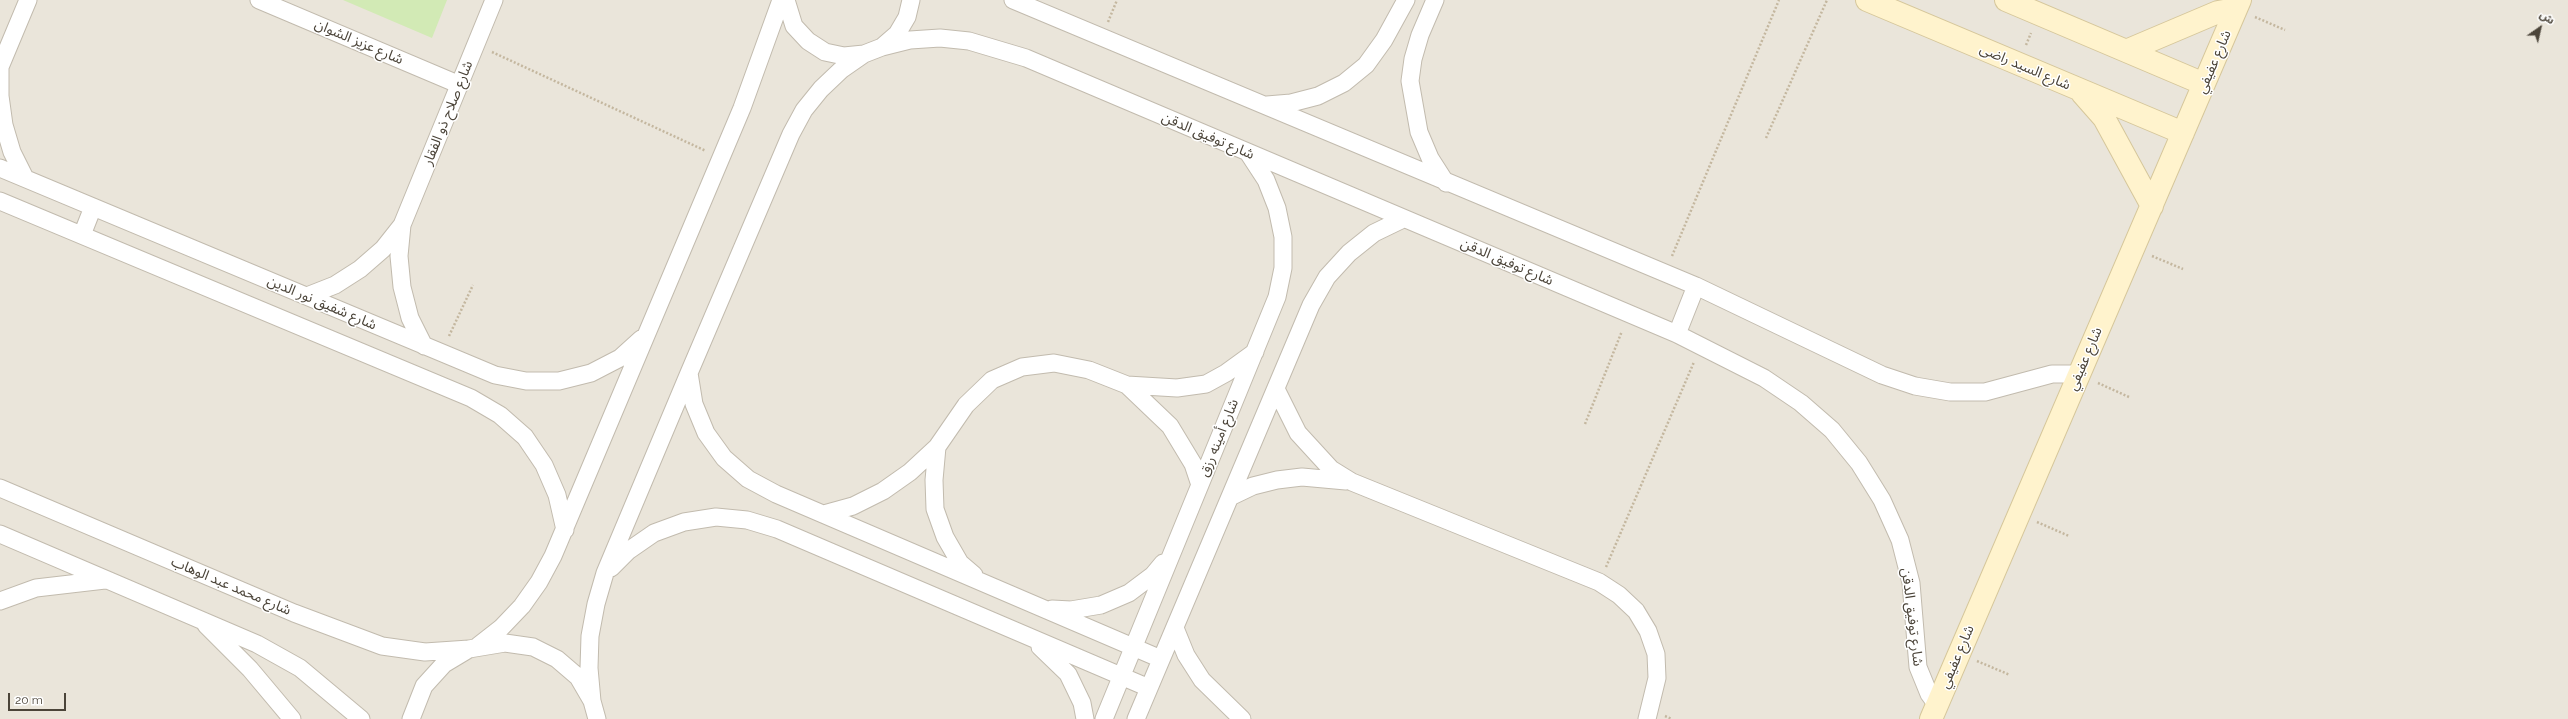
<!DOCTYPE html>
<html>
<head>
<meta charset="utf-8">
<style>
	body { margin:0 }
	#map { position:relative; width:2568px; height:719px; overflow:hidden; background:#f6f3ec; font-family:Raleway,"Noto Sans Arabic",sans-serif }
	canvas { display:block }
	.north { position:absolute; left:2520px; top:8px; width:40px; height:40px; -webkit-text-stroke:3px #fff; paint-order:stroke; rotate:34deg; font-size:11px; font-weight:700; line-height:16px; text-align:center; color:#4b4439 }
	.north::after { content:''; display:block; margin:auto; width:14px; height:18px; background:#4b4439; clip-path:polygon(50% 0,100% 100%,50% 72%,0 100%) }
	.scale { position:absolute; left:8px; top:693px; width:58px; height:18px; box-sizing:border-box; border:2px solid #4b4439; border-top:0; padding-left:5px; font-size:12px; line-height:14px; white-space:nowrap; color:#4b4439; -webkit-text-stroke:3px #fff; paint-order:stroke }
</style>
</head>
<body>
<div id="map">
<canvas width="2568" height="719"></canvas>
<div class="north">ش</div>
<div class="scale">20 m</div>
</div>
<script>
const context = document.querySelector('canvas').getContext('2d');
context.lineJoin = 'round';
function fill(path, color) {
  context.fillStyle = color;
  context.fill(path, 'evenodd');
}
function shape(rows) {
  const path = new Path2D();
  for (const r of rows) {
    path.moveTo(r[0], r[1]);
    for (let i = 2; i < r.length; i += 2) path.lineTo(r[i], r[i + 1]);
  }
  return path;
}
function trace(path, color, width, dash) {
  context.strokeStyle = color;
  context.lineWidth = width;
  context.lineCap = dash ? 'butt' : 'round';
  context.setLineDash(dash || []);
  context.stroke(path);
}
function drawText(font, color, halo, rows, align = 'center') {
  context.font = font + ' Raleway,"Noto Sans Arabic",sans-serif';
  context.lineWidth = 3;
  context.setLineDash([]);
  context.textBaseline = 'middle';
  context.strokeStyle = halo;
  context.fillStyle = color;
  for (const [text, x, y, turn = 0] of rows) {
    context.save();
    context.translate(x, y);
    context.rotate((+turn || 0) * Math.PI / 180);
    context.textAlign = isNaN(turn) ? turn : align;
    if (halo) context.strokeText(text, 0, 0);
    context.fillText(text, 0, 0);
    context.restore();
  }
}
fill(shape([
	[0,0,2568,0,2568,719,0,719]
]), '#eae5da');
fill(shape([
	[343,0,447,0,432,38]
]), '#d2eab5');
const street = shape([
	[259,0,460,85],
	[786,0,794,26,808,41,825,52,844,56,864,54,882,47,897,34,907,17,911,0],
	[1013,0,1696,286,1882,375,1915,386,1950,392,1985,392,2052,374,2079,374],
	[1435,0,1420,35,1413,59,1410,81,1419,132,1430,158,1446,183],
	[882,47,910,40,940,38,969,41,1026,58,1677,334,1764,378,1801,403,1832,430,1859,463,1882,500,1900,540,1911,583,1918,667,1929,694,1937,705],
	[0,67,0,96,4,125,12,152,25,178],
	[0,67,28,0],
	[1267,105,1291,103,1318,96,1344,83,1366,65,1384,40,1406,0],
	[0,168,495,375,526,381,559,381,591,373,620,358,641,339],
	[0,201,471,398,500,415,525,437,544,465,557,495,565,530],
	[402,225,399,256,402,287,410,318,424,346],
	[82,235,93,207],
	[307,296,335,285,360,269,383,249,402,225,494,0],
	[1677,334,1696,286],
	[689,373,694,404,706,433,724,458,748,479,776,494,1161,659],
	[1127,385,1170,426,1193,464,1200,485],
	[1276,389,1298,433,1331,469,1352,482,1599,582,1619,595,1636,611,1648,631,1656,654,1657,678,1647,719],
	[937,447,934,480,935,509,945,537,960,563,974,575],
	[0,488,294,613,382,646,425,652,469,649],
	[1230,497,1253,486,1277,480,1302,477,1346,481],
	[824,514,853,506,883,491,910,472,937,447,966,405,992,380,1022,367,1054,363,1089,370,1127,385,1177,388,1206,384,1226,373,1255,352],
	[0,534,257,644,300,668,361,719],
	[611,568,628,551,654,533,684,522,716,517,747,520,777,529,1149,688],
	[0,601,36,588,105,580],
	[1052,609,1071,610,1101,605,1129,593,1153,575,1163,563],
	[206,625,250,669,292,719],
	[1175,628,1186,655,1202,680,1242,719],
	[478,646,501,628,522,606,539,582,553,556,742,108,781,0],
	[1040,647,1068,674,1082,703,1085,719],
	[592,701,589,668,590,636,596,604,605,573,689,373,791,134,804,110,821,89,841,70,864,54],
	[411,719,424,686,444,664,469,649,505,643,533,647,557,659,578,677,592,701,597,719],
	[1104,719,1277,297,1283,268,1283,237,1277,208,1266,180,1249,154],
	[1136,719,1311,305,1327,277,1349,253,1374,233,1403,219]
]);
const secondary = shape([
	[1867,0,2183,133],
	[2006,0,2204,84],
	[2126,51,2218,12,2236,9],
	[2082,93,2104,118,2152,206],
	[1931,719,2240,0]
]);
trace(street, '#c2bbae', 19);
trace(secondary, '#d6c79b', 24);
trace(shape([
	[2255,17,2285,30],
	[1108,22,1117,0],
	[2026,45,2031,33],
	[492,52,706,151],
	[1766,138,1827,0],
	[1672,256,1779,0],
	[2152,256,2183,269],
	[449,336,473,285],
	[2098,383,2129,397],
	[1585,424,1622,331],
	[2037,522,2069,536],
	[1606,567,1694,362],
	[1977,661,2010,675],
	[1665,716,1672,719]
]), '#c4b79f', 2.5, [2, 2]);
trace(street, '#fff', 17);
trace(secondary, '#fff3cd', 22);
drawText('14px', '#4b4439', '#fff', [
	["شارع عزيز الشوان",359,42,23],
	["شارع عفيفي",2214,62,-67],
	["شارع السيد راضى",2025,67,23],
	["شارع صلاح ذو الفقار",448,113,-68],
	["شارع توفيق الدقن",1208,136,23],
	["شارع توفيق الدقن",1507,262,23],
	["شارع شفيق نور الدين",322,303,23],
	["شارع عفيفي",2085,359,-67],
	["شارع أمينه رزق",1219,438,-68],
	["شارع محمد عبد الوهاب",231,586,23],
	["شارع توفيق الدقن",1912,617,83],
	["شارع عفيفي",1957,657,-67]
]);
</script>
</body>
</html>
